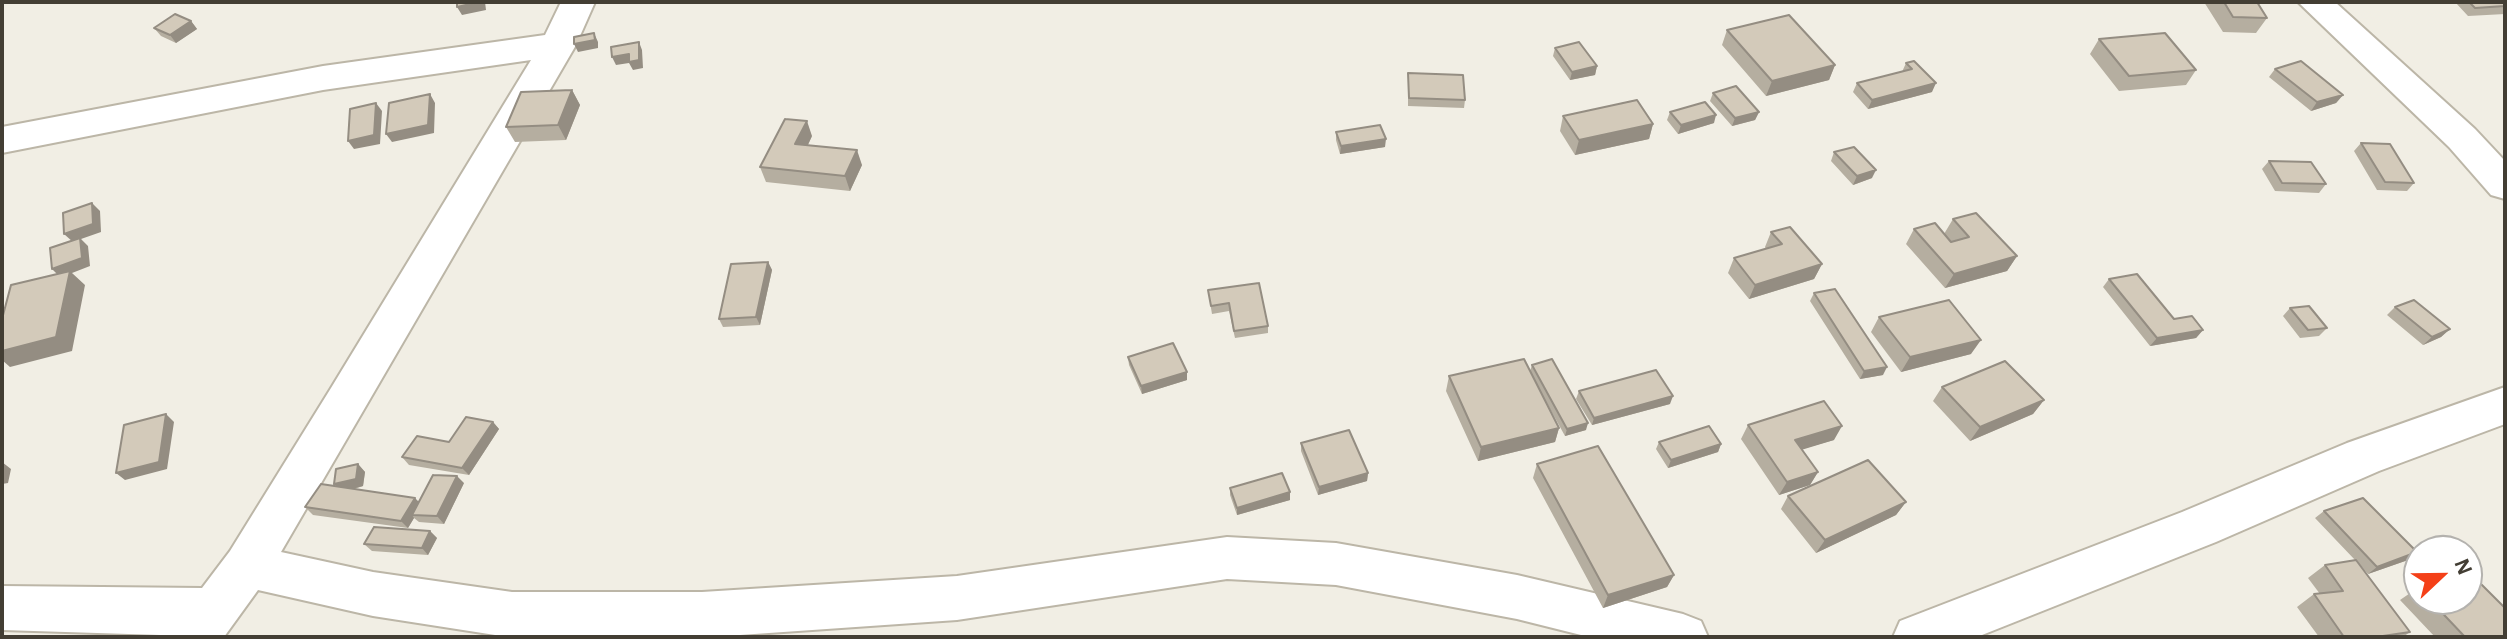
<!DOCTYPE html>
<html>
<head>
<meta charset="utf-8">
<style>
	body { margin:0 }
	#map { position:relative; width:2507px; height:639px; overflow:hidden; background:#f1eee4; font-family:"Alegreya Sans",sans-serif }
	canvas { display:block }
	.frame { position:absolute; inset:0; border:4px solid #433e34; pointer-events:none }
	.north { position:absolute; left:2403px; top:535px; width:80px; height:80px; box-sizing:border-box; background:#fff; border:2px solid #b4b2ae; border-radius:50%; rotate:68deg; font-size:22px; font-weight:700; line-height:32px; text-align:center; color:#433e34 }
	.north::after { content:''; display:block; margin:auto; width:28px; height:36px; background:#f44018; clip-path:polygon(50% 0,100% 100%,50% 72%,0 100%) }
</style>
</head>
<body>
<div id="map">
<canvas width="2507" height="639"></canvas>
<div class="frame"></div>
<div class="north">N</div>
</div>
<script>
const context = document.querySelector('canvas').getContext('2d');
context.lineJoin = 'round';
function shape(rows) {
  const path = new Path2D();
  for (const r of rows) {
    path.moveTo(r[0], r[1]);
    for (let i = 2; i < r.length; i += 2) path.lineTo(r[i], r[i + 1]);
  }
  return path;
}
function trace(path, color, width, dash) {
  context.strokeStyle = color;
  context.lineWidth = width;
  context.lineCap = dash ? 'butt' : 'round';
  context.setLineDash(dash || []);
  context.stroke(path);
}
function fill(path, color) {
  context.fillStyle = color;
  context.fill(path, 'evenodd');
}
const street = shape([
	[561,2,595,2,576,45,281,552,373,572,512,592,702,592,957,576,1227,537,1336,543,1517,575,1683,614,1701,621,1708,637,1589,637,1517,619,1336,585,1227,579,957,620,711,637,508,637,373,616,258,590,224,637,2,630,2,586,202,588,230,551,331,388,531,60,323,90,2,153,2,127,323,66,545,35,561,2],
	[2298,2,2335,2,2475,129,2505,161,2505,199,2491,195,2449,147,2298,2],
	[2505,387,2505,424,2379,471,2216,542,1977,637,1893,637,1900,621,2182,512,2347,443,2505,387]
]);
trace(street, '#bcb6a7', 4);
fill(street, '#fff');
fill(shape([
	[2204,2,2257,2,2267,18,2256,33,2223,32],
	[2455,2,2505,2,2505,14,2468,16],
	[191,21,197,29,176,43,161,36,154,28],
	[1727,30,1835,65,1829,80,1766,96,1722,45],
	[2099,39,2196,70,2186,85,2119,91,2090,54],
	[1555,48,1597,66,1595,75,1570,80,1553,56],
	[1906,63,1932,92,1868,109,1853,92,1857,83,1902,72],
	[2275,69,2343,95,2336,103,2311,111,2269,77],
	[1408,73,1465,100,1464,108,1408,106],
	[572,90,580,105,566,140,515,142,506,127],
	[1713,93,1759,112,1755,120,1732,126,1710,101],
	[1670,112,1714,123,1678,134,1667,120],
	[1563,116,1653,124,1649,139,1575,155,1560,131],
	[1336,132,1385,147,1340,154,1336,140],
	[812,136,808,145,862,165,850,191,766,182,760,167],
	[2361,143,2414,183,2407,191,2377,190,2354,151],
	[1834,152,1872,178,1853,185,1831,161],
	[2269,161,2326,184,2319,193,2275,191,2262,169],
	[1953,219,2017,256,2007,271,1945,288,1906,244,1914,229,1944,234],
	[1771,232,1822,264,1814,279,1749,299,1728,273,1734,258,1766,249,1765,247],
	[768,262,772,270,760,325,723,327,719,319],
	[2109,279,2174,319,2203,330,2196,338,2150,346,2103,287],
	[1208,290,1268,326,1268,333,1235,338,1229,311,1212,314],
	[1814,293,1883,375,1860,379,1810,301],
	[2395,307,2450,329,2441,337,2423,345,2387,315],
	[2290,308,2327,328,2319,336,2300,338,2283,316],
	[1879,317,1971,354,1901,372,1871,332],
	[1128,357,1187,380,1142,394,1129,365],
	[1532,365,1586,430,1565,436,1544,398,1559,428,1555,442,1478,461,1446,391,1449,376,1530,371],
	[1942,387,2044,400,2033,414,1970,441,1933,401],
	[1579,391,1670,404,1592,425,1576,399],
	[493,422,499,429,469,475,409,465,402,457,449,442],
	[1748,425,1834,440,1802,449,1818,472,1810,485,1779,495,1741,439],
	[1659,442,1721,444,1718,452,1668,468,1656,449],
	[1301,443,1368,473,1367,481,1318,495,1301,451],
	[358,464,365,472,363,486,354,489,419,502,464,483,444,524,419,522,414,518,408,528,313,515,305,507,336,486],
	[1537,464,1674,575,1667,587,1603,608,1533,478],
	[1230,488,1290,492,1290,500,1237,515,1230,495],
	[1788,496,1906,502,1896,515,1816,553,1781,509],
	[2324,511,2408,560,2368,574,2360,565,2410,632,2403,637,2319,637,2297,607,2314,594,2320,594,2308,578,2325,565,2355,560,2315,518],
	[430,531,437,538,428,555,372,551,364,544],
	[2419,587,2419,599,2467,599,2505,637,2435,637,2400,600]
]), '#b5aea0');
fill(shape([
	[479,2,485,2,486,10,462,15,457,7],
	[191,21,197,29,176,43,170,35],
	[594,33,598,42,598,48,578,52,574,44],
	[639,42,642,50,643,68,633,70,629,63,616,65,612,57],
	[1835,65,1829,80,1766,96,1772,81],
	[1597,66,1595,75,1570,80,1572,72],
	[1936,83,1932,92,1868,109,1872,100],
	[572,90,580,105,566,140,558,125],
	[430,94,435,103,434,133,392,142,386,134],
	[2343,95,2336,103,2311,111,2317,102],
	[376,103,382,111,380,144,354,149,348,141],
	[1759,112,1755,120,1732,126,1735,118],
	[1716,115,1714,123,1678,134,1681,125],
	[807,121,812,136,801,159,795,144],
	[1653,124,1649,139,1575,155,1579,140],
	[1386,139,1385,147,1340,154,1341,146],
	[857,150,862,165,850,191,845,176],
	[1876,170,1872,178,1853,185,1857,176],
	[92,203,100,211,101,232,81,239,88,246,90,266,72,273,85,285,72,351,10,367,2,360,2,351,60,277,52,269,73,242,64,234],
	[2017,256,2007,271,1945,288,1954,274],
	[768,262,772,270,760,325,756,317],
	[1822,264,1814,279,1749,299,1755,285],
	[2450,329,2441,337,2423,345,2432,337],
	[2203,330,2196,338,2150,346,2157,338],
	[1981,340,1971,354,1901,372,1910,357],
	[1887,367,1883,375,1860,379,1864,371],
	[1187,372,1187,380,1142,394,1141,386],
	[1673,396,1670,404,1592,425,1594,418],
	[2044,400,2033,414,1970,441,1980,427],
	[166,414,174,422,167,469,125,480,116,473],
	[493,422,499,429,469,475,462,468],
	[1588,423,1586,430,1565,436,1567,429],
	[1842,426,1834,440,1788,454,1795,440],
	[1559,428,1555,442,1478,461,1481,447],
	[1721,444,1718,452,1668,468,1671,460],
	[2,462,11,469,8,483,2,484],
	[358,464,365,472,363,486,341,492,334,484],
	[1818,472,1810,485,1779,495,1787,482],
	[1368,473,1367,481,1318,495,1319,487],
	[457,476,464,483,444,524,437,516],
	[1290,492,1290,500,1237,515,1237,508],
	[415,498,422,505,412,515,414,518,408,528,401,521],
	[1906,502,1896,515,1816,553,1825,540],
	[430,531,437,538,428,555,422,548],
	[2417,552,2408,560,2368,574,2377,567],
	[1674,575,1667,587,1603,608,1608,595]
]), '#948d82');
const building = shape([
	[457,2,479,2,457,7,457,2],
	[2224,2,2257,2,2267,18,2233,17,2224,2],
	[2469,2,2505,2,2505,6,2475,8,2469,2],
	[175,14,191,21,170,35,154,28,175,14],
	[1789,15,1835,65,1772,81,1727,30,1789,15],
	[594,33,595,40,574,44,574,37,594,33],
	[2165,33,2196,70,2129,76,2099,39,2165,33],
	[639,42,639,60,629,62,629,54,612,57,611,47,639,42],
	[1579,42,1597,66,1572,72,1555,48,1579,42],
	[1914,61,1936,83,1872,100,1857,83,1912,69,1906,63,1914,61],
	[2301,61,2343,95,2317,102,2275,69,2301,61],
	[1408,73,1463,75,1465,100,1409,98,1408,73],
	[1736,86,1759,112,1735,118,1713,93,1736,86],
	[572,90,558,125,506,127,521,92,572,90],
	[430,94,428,125,386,134,389,103,430,94],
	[1637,100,1653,124,1579,140,1563,116,1637,100],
	[1705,102,1716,115,1681,125,1670,112,1705,102],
	[376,103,374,135,348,141,350,109,376,103],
	[785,119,807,121,795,144,857,150,845,176,760,167,785,119],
	[1380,125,1386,139,1341,146,1336,132,1380,125],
	[2361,143,2390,144,2414,183,2385,182,2361,143],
	[1854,147,1876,170,1857,176,1834,152,1854,147],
	[2269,161,2311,162,2326,184,2282,183,2269,161],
	[92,203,93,224,64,234,63,213,92,203],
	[1976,213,2017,256,1954,274,1914,229,1935,223,1951,242,1969,237,1953,219,1976,213],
	[1790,227,1822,264,1755,285,1734,258,1782,244,1771,232,1790,227],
	[80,238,82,258,52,269,50,248,80,238],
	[768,262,756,317,719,319,731,264,768,262],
	[70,271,56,337,2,351,2,319,11,285,70,271],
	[2137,274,2174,319,2192,316,2203,330,2157,338,2109,279,2137,274],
	[1259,283,1268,326,1234,331,1229,303,1211,306,1208,290,1259,283],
	[1835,289,1887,367,1864,371,1814,293,1835,289],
	[1949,300,1981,340,1910,357,1879,317,1949,300],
	[2414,300,2450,329,2432,337,2395,307,2414,300],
	[2309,306,2327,328,2308,330,2290,308,2309,306],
	[1173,343,1187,372,1141,386,1128,357,1173,343],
	[1524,359,1559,428,1481,447,1449,376,1524,359],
	[1552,359,1588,423,1567,429,1532,365,1552,359],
	[2005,361,2044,400,1980,427,1942,387,2005,361],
	[1656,370,1673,396,1594,418,1579,391,1656,370],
	[1824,401,1842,426,1795,440,1818,472,1787,482,1748,425,1824,401],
	[166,414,159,462,116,473,124,425,166,414],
	[466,417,493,422,462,468,402,457,417,436,449,442,466,417],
	[1709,426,1721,444,1671,460,1659,442,1709,426],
	[1349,430,1368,473,1319,487,1301,443,1349,430],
	[1598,446,1674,575,1608,595,1537,464,1598,446],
	[1868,460,1906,502,1825,540,1788,496,1868,460],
	[358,464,356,479,334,484,336,469,358,464],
	[1282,473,1290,492,1237,508,1230,488,1282,473],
	[433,475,457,476,437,516,412,515,433,475],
	[321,484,415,498,401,521,305,507,321,484],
	[2363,498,2417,552,2377,567,2324,511,2363,498],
	[374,527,430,531,422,548,364,544,374,527],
	[2356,560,2410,632,2376,637,2344,637,2314,594,2343,591,2325,565,2356,560],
	[2467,570,2505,608,2505,637,2465,637,2429,599,2467,599,2467,570]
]);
fill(building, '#d3caba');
trace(building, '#948d82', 2);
</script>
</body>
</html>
